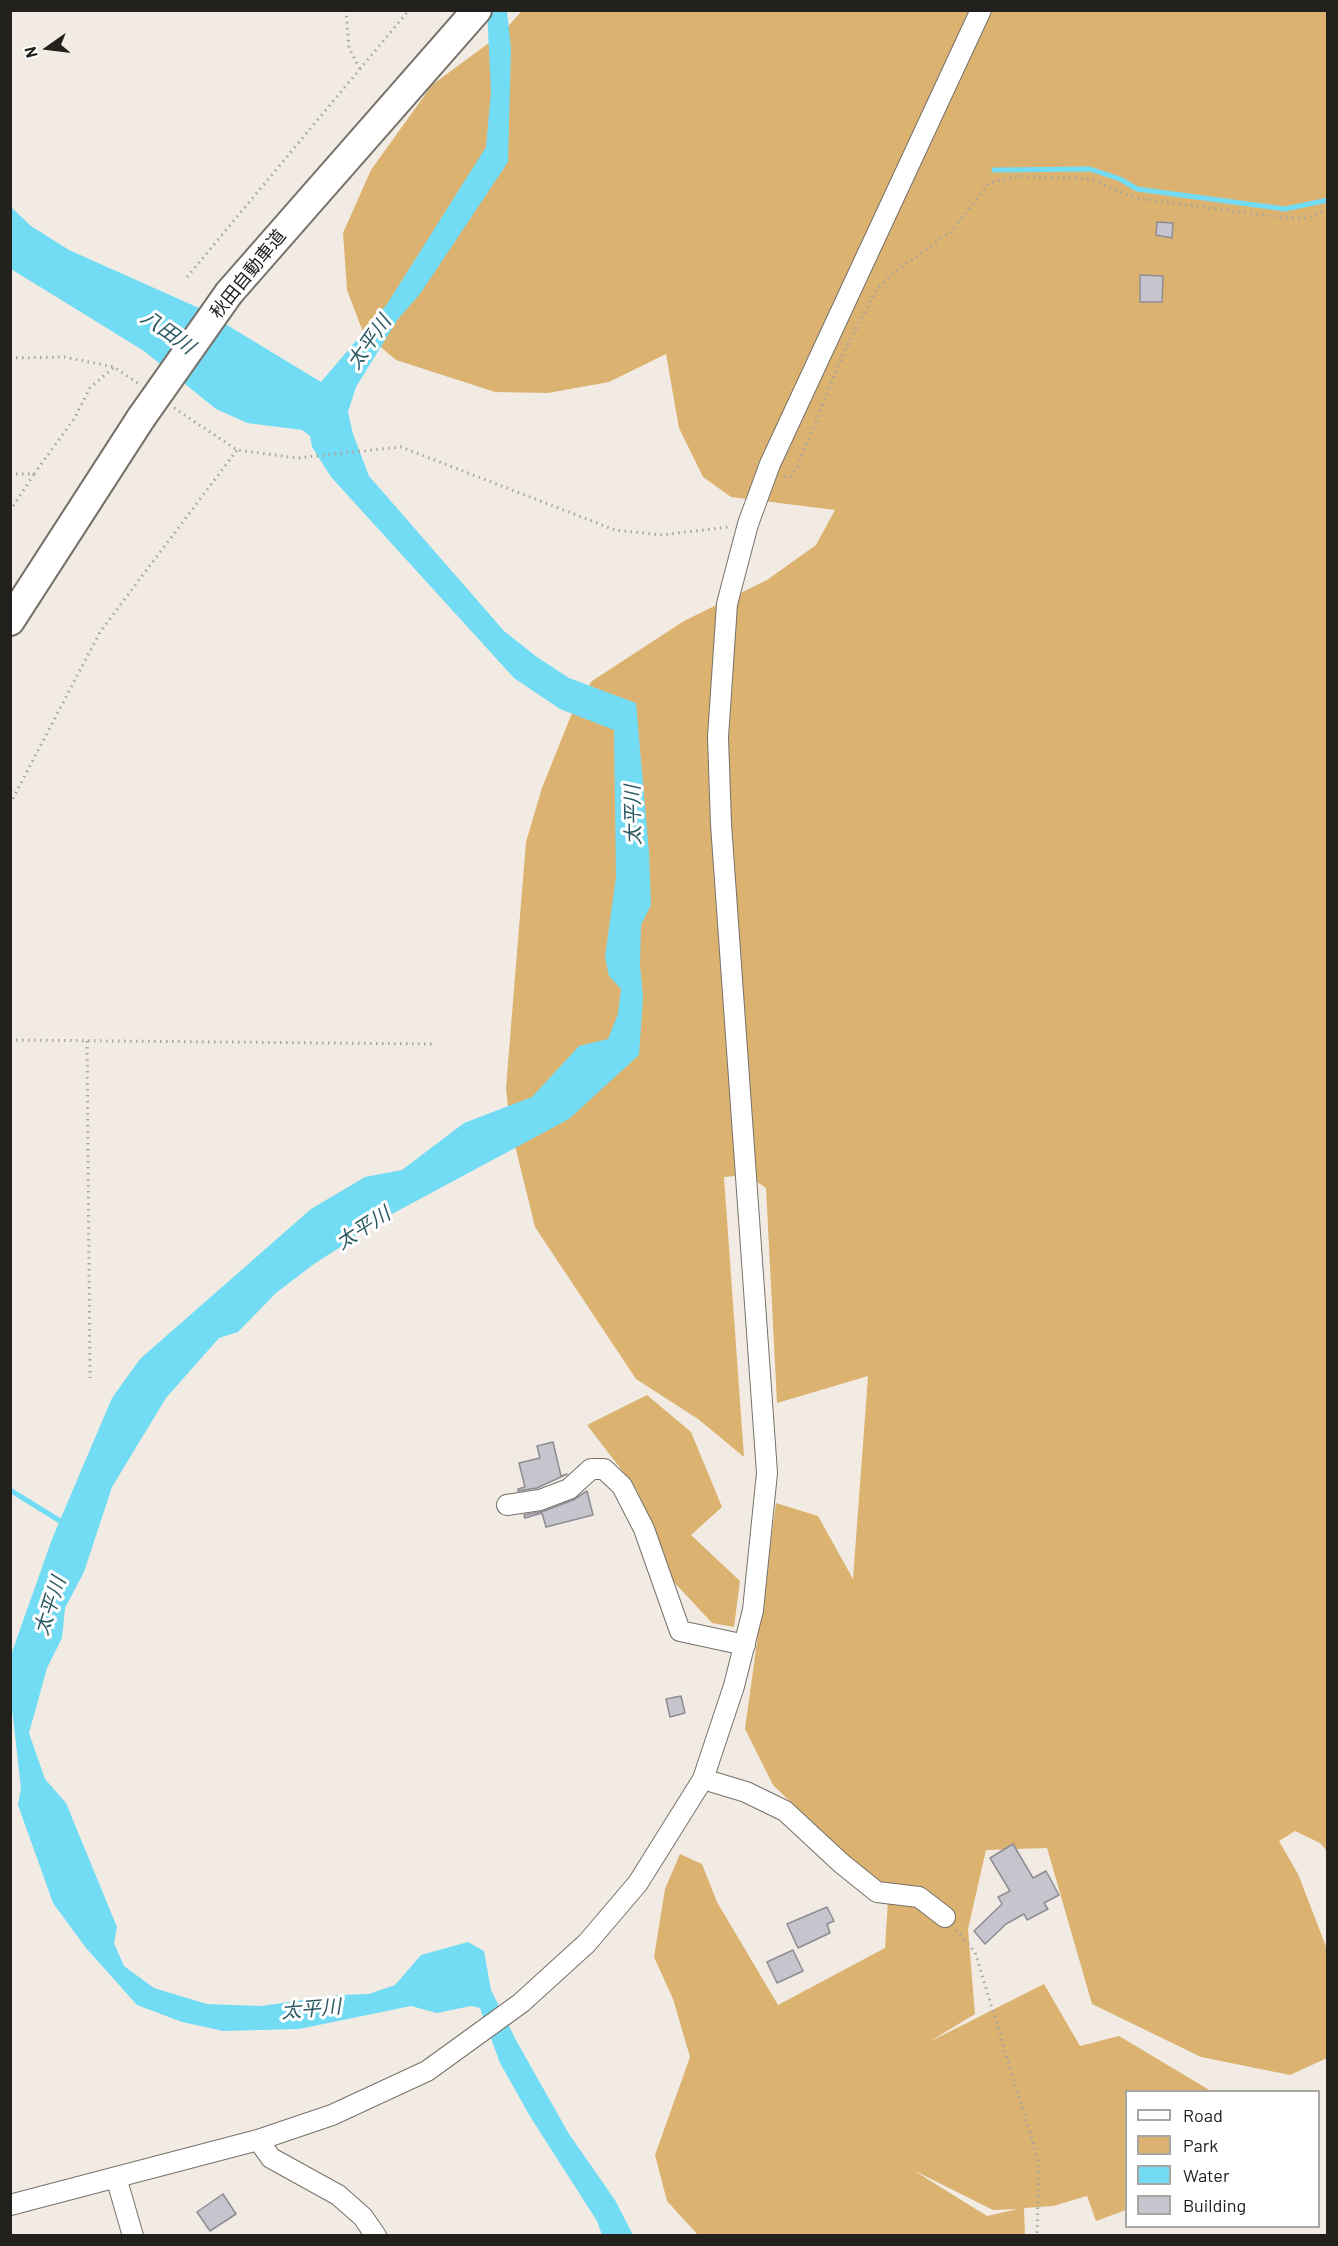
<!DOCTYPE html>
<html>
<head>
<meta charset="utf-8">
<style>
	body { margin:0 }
	#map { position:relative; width:1338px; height:2246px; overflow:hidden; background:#f1ebe3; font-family:Barlow,sans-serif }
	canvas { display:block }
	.frame { position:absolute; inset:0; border:12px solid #23211d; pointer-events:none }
	.legend { position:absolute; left:1125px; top:2090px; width:195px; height:138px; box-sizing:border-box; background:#fff; border:2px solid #a7a6a5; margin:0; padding:8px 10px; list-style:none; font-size:18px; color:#23211d }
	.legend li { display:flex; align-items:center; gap:12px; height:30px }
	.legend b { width:30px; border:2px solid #a7a6a5 }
	.north { position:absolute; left:18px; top:18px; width:60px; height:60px; -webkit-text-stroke:4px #fff; paint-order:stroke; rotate:256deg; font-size:16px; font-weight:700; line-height:24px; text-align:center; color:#23211d }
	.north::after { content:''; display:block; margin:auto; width:21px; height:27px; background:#23211d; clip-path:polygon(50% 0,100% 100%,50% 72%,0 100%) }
</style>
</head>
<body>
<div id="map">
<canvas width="1338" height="2246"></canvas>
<div class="frame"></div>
<ul class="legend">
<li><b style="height:8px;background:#fff"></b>Road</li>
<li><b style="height:16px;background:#dcb270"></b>Park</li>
<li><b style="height:16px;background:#73dcf5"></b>Water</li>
<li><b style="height:16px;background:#c6c5ce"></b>Building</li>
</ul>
<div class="north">N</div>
</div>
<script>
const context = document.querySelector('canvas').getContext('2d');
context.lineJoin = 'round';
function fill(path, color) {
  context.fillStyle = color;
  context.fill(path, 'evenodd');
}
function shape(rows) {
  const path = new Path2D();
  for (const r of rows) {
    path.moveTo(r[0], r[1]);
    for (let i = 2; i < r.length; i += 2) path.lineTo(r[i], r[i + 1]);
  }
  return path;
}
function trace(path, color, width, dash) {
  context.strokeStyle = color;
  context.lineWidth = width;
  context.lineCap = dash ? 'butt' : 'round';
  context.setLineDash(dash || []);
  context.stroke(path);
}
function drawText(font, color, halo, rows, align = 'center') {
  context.font = font + ' Barlow,"Noto Sans JP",sans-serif';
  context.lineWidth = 6;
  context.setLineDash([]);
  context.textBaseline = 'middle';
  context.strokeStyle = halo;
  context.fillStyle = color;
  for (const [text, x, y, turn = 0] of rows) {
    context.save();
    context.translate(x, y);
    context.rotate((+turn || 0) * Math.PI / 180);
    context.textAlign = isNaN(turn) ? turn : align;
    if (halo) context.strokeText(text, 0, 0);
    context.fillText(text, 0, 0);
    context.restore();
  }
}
fill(shape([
	[522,11,1327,11,1327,1851,1320,1843,1295,1831,1279,1841,1298,1874,1327,1949,1327,2058,1290,2075,1201,2057,1092,2004,1047,1848,986,1850,968,1929,975,2014,929,2042,1044,1984,1080,2046,1119,2036,1211,2091,1126,2092,1126,2210,1096,2221,1087,2196,1053,2206,1024,2208,1025,2235,698,2235,667,2201,655,2155,690,2057,673,1999,654,1957,665,1889,680,1854,702,1864,717,1902,778,2005,885,1948,889,1884,880,1888,773,1785,745,1729,776,1503,818,1516,853,1579,868,1376,777,1403,766,1188,747,1175,724,1177,744,1457,698,1419,636,1379,535,1227,510,1125,506,1088,526,842,542,788,574,708,592,681,684,621,767,580,816,545,835,510,731,497,703,477,679,428,666,354,609,382,548,393,495,392,396,360,363,332,347,290,343,233,371,170,432,85,501,34],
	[913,2170,993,2210,1018,2209,987,2216],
	[647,1395,691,1432,722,1507,691,1535,740,1581,734,1627,712,1623,673,1581,637,1490,587,1425]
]), '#dcb270');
fill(shape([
	[487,11,507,11,511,49,508,162,420,294,398,319,356,387,348,412,353,434,369,476,504,631,537,657,569,678,636,703,649,852,651,905,641,925,640,965,643,997,639,1055,569,1119,390,1215,314,1264,276,1293,238,1332,219,1338,166,1398,112,1487,84,1572,65,1608,62,1638,47,1668,29,1733,45,1779,66,1803,117,1927,114,1943,124,1966,154,1988,207,2004,261,2006,338,1995,369,1994,395,1985,421,1955,468,1942,484,1951,491,1990,517,2042,569,2134,615,2200,633,2235,602,2235,597,2221,531,2118,500,2063,480,2008,471,2006,437,2013,411,2006,299,2029,223,2031,182,2022,137,2005,86,1948,53,1903,18,1805,21,1788,11,1700,11,1655,52,1539,112,1398,140,1359,311,1209,365,1177,402,1170,464,1123,532,1097,579,1046,608,1039,618,1014,621,989,609,976,605,957,616,877,614,730,560,709,514,678,331,477,312,447,310,436,302,430,247,423,216,409,144,351,11,269,10,206,31,226,69,250,199,308,321,382,387,304,486,147,491,91]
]), '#73dcf5');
trace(shape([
	[994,170,1090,169,1120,179,1137,189,1285,209,1328,200],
	[10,1490,65,1524]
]), '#73dcf5', 5);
const building = shape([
	[1157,222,1173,223,1172,238,1156,235,1157,222],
	[1140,275,1163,276,1162,302,1140,302,1140,275],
	[553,1442,561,1476,567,1474,537,1488,518,1491,518,1489,525,1487,519,1463,540,1458,537,1446,553,1442],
	[587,1491,593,1515,546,1527,542,1513,525,1518,524,1515,544,1511,573,1500,587,1491],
	[681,1696,685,1713,670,1717,666,1699,681,1696],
	[1013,1844,1033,1878,1046,1871,1059,1895,1044,1903,1048,1909,1027,1920,1024,1914,1006,1924,985,1944,974,1931,1002,1904,998,1897,1010,1891,990,1858,1013,1844],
	[827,1907,834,1921,827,1924,830,1933,798,1948,787,1924,827,1907],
	[793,1950,803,1971,777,1983,767,1962,793,1950],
	[223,2194,236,2214,210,2231,197,2212,223,2194]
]);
fill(building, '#c6c5ce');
trace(building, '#8d8c95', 1.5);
const minor = shape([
	[507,1505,540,1500,569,1489,591,1469,604,1469,622,1486,644,1529,680,1631,745,1645],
	[703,1779,746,1792,785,1811,841,1863,877,1892,919,1897,945,1917],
	[258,2140,271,2158,338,2195,363,2217,376,2236],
	[116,2177,133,2236],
	[10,2205,258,2140,332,2115,427,2071,521,2003,587,1943,638,1883,703,1779,734,1686,753,1610,767,1473,721,824,718,737,727,604,748,524,770,464,981,10]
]);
const highway = shape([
	[229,293,477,10],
	[10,621,141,418]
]);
trace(minor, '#767169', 22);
trace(highway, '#767169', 32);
trace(shape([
	[346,10,349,48,360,69],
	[187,277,409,10],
	[10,358,64,357,114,367,139,384],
	[174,408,237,450,297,458,401,447,615,530,662,535,728,527],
	[10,474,34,474,74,419,90,388,114,367],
	[784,477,791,476,798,465,844,352,876,290,892,274,951,232,989,183,1016,176,1089,179,1135,198,1286,218,1306,218,1328,209],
	[10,511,34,474],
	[10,804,100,632,237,450],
	[10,1040,433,1044],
	[87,1041,90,1378],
	[956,1930,975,1952,1039,2163,1037,2236]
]), '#a9a59e', 3, [1.5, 4.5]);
trace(minor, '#fff', 20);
trace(highway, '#fff', 28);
const highwayBridge = shape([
	[141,418,229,293]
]);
trace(highwayBridge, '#767169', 32, []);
trace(highwayBridge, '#fff', 28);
drawText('18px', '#23211d', '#fff', [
	["秋田自動車道",248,274,-51]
]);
drawText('italic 20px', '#2b5964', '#fff', [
	["八田川",168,332,35],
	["太平川",369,342,-55],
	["太平川",633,815,-91],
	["太平川",363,1228,-33],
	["太平川",50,1606,-72],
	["太平川",311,2009,-5]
]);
</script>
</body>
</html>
